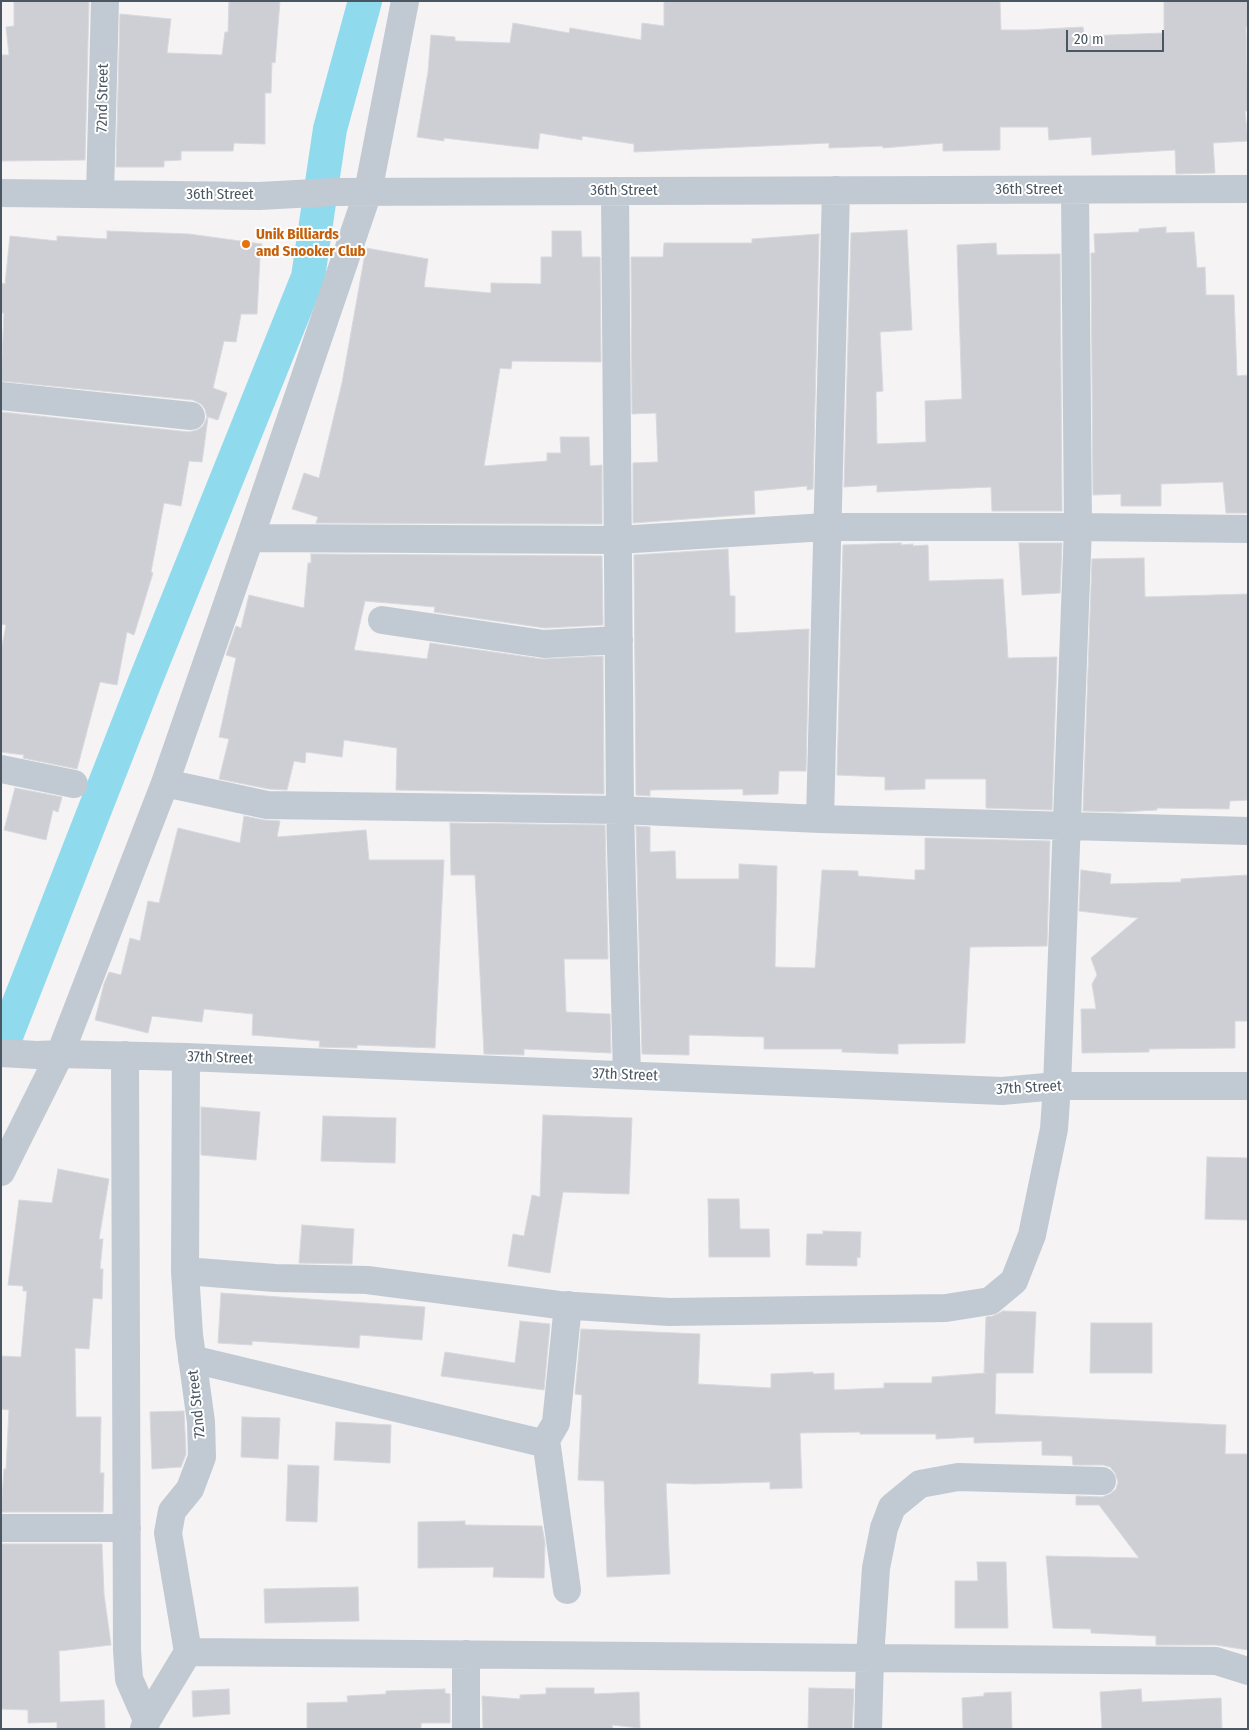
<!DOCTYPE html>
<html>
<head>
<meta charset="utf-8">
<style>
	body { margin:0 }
	#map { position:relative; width:1249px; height:1730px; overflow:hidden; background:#f5f3f3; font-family:"Fira Sans Condensed",sans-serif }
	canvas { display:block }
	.frame { position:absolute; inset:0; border:2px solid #4a5661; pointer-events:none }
	.scale { position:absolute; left:1066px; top:30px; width:98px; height:22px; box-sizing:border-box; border:2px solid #4a5661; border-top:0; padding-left:6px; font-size:15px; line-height:18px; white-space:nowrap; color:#4a5661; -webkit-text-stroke:4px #fff; paint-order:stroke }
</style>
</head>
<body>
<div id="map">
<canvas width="1249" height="1730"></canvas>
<div class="frame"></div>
<div class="scale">20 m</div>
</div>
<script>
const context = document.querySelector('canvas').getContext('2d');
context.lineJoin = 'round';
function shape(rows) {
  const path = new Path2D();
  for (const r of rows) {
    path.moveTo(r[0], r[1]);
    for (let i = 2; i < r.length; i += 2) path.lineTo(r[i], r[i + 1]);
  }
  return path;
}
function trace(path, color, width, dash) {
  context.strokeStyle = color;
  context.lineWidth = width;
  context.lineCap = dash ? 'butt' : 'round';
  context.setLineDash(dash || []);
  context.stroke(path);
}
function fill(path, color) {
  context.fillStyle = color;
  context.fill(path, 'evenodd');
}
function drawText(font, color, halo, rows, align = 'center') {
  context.font = font + ' "Fira Sans Condensed",sans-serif';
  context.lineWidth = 4;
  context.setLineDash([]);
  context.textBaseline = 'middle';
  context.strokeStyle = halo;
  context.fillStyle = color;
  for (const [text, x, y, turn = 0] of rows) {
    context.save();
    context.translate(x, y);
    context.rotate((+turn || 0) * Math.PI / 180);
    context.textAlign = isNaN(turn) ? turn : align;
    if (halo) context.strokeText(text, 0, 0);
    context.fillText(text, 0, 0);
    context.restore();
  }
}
trace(shape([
	[1,1049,144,684,308,277,330,129,365,1]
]), '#90daee', 34);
const building = shape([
	[14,1,89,1,85,160,1,161,1,55,9,55,6,27,14,26,14,1],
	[229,1,280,1,275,63,272,62,271,93,265,93,265,144,234,143,233,151,181,151,181,160,164,161,164,167,116,167,120,14,171,19,167,53,222,55,225,32,228,32,229,1],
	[664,1,1000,1,1001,30,1028,30,1083,27,1084,36,1164,33,1164,1,1248,1,1248,27,1246,27,1248,111,1245,111,1248,141,1213,143,1215,173,1176,174,1175,150,1092,155,1091,137,1049,140,1048,127,1000,127,1000,150,943,151,943,143,883,148,883,146,829,148,829,143,634,152,634,144,582,136,582,140,540,133,538,149,444,138,444,141,417,137,428,72,431,35,455,37,455,41,510,43,513,23,569,33,570,28,641,40,642,23,664,26,664,1],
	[1166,227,1166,233,1194,232,1197,268,1205,267,1206,295,1234,295,1237,376,1248,375,1248,513,1226,513,1223,482,1161,484,1161,506,1121,506,1121,494,1093,495,1091,253,1095,253,1094,234,1139,232,1139,229,1166,227],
	[907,230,912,330,880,332,883,391,876,392,877,444,926,442,925,401,962,399,957,245,996,243,997,255,1060,254,1062,511,992,511,991,487,877,492,877,485,844,487,851,233,907,230],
	[107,231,189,234,262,244,260,257,257,314,241,314,236,342,224,341,213,388,227,393,218,420,208,417,202,462,189,461,181,506,164,503,151,572,153,573,134,635,127,632,117,685,100,682,77,769,23,758,24,755,1,752,1,651,6,625,1,624,1,412,189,432,197,430,203,426,207,417,205,409,201,404,193,400,1,381,4,313,1,313,1,283,5,284,10,236,57,241,57,236,107,239,107,231],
	[552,231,581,231,582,257,600,257,601,362,512,361,511,369,500,368,484,466,547,461,547,453,561,453,560,437,589,437,590,466,602,465,602,524,316,523,318,517,292,509,304,473,319,478,342,383,366,248,428,259,424,287,491,293,491,283,541,284,541,257,552,257,552,231],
	[819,234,813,489,807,490,807,486,754,491,755,514,633,523,633,463,658,462,656,413,632,414,631,257,663,257,664,243,752,243,752,239,819,234],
	[901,543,901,545,913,544,913,546,928,545,929,581,1003,579,1008,658,1057,657,1052,810,986,808,986,779,925,779,925,789,885,790,885,777,837,775,843,545,901,543],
	[1019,543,1062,543,1060,593,1022,595,1019,543],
	[728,549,730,596,735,596,735,633,809,629,806,771,779,771,778,794,743,795,743,789,650,790,650,796,636,795,634,555,728,549],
	[311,554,602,556,603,625,545,628,434,612,435,607,365,601,354,650,427,659,430,643,542,659,603,656,604,794,396,790,397,748,344,740,342,757,306,752,305,763,294,761,287,790,269,789,219,779,229,739,219,737,236,658,226,655,236,626,241,628,249,595,304,608,308,563,311,563,311,554],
	[1144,558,1145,597,1248,594,1248,800,1230,801,1229,809,1157,808,1157,810,1120,812,1083,811,1092,559,1144,558],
	[15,788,62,797,58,812,53,810,46,840,4,830,15,788],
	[244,816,264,820,280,821,277,837,366,830,369,860,444,860,435,1048,357,1045,357,1048,319,1047,320,1041,252,1035,253,1014,204,1009,202,1022,152,1016,148,1033,95,1020,104,984,109,972,121,975,130,938,140,941,148,901,159,903,178,828,240,843,244,816],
	[450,823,605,825,608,959,564,959,566,1012,610,1014,611,1053,524,1049,524,1055,484,1054,475,875,451,875,450,823],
	[636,826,650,827,650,852,675,851,676,879,739,879,739,864,777,866,775,967,815,968,822,870,858,871,858,876,915,880,915,870,925,870,925,838,1050,841,1047,946,970,947,965,1043,898,1044,898,1054,842,1052,842,1049,764,1049,764,1037,689,1035,689,1055,642,1054,636,826],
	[1081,870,1111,874,1110,884,1181,882,1181,879,1248,875,1248,1021,1235,1021,1235,1048,1149,1049,1149,1052,1082,1053,1081,1009,1096,1009,1092,984,1097,975,1091,958,1138,918,1079,911,1081,870],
	[201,1107,260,1112,256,1160,201,1155,201,1107],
	[543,1115,632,1118,629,1194,563,1192,550,1273,508,1266,513,1234,524,1236,532,1195,540,1197,543,1115],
	[323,1116,396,1118,395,1163,321,1161,323,1116],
	[1207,1157,1248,1158,1248,1220,1205,1219,1207,1157],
	[58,1169,109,1179,99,1239,103,1239,100,1269,103,1269,102,1299,93,1298,89,1349,75,1348,76,1417,101,1417,100,1473,104,1473,103,1512,1,1512,4,1469,6,1469,9,1410,1,1409,1,1356,21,1357,27,1291,23,1291,23,1286,8,1285,19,1200,52,1203,58,1169],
	[708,1199,739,1199,740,1229,769,1229,770,1257,709,1257,708,1199],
	[302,1225,354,1229,352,1264,299,1263,302,1225],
	[823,1231,861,1232,860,1258,857,1257,857,1266,806,1265,807,1234,823,1234,823,1231],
	[221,1293,425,1307,422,1340,360,1335,359,1348,252,1341,252,1345,218,1343,221,1293],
	[1003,1311,1036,1312,1033,1373,996,1373,995,1414,1226,1425,1225,1454,1248,1454,1248,1650,1216,1645,1156,1645,1156,1636,1091,1633,1091,1629,1053,1628,1046,1556,1139,1558,1099,1505,1076,1505,1076,1496,1102,1497,1110,1494,1116,1489,1118,1482,1115,1473,1110,1467,1103,1465,1073,1465,1072,1456,1042,1455,1042,1441,974,1443,974,1437,936,1439,936,1434,860,1434,860,1432,800,1433,802,1488,770,1489,770,1482,694,1484,666,1483,670,1574,607,1577,604,1481,578,1480,582,1395,575,1394,581,1329,700,1334,698,1384,771,1388,771,1374,813,1372,813,1374,834,1373,834,1390,884,1388,884,1383,932,1383,932,1377,986,1373,984,1373,986,1317,993,1316,1003,1311],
	[520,1321,550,1324,544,1390,441,1376,445,1352,515,1363,520,1321],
	[1091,1323,1152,1323,1152,1373,1090,1373,1091,1323],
	[184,1411,186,1454,181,1467,152,1469,150,1412,184,1411],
	[242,1417,280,1418,278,1459,241,1457,242,1417],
	[336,1422,391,1425,390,1463,334,1460,336,1422],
	[288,1465,319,1466,317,1522,286,1521,288,1465],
	[465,1521,465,1525,542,1526,545,1543,544,1578,493,1577,494,1567,418,1568,418,1522,465,1521],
	[1,1544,102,1544,104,1594,111,1645,59,1651,60,1702,104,1700,105,1729,57,1729,57,1722,28,1723,28,1710,1,1709,1,1544],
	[977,1562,1006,1562,1008,1628,955,1628,955,1581,978,1581,977,1562],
	[358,1587,359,1621,265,1623,264,1589,358,1587],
	[546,1688,594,1688,594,1694,639,1692,640,1728,612,1725,613,1729,483,1729,482,1696,520,1699,520,1695,546,1694,546,1688],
	[809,1688,854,1689,852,1729,808,1729,809,1688],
	[229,1689,230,1714,193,1717,192,1691,229,1689],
	[445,1689,445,1693,450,1694,450,1723,421,1723,421,1729,307,1729,307,1703,348,1702,347,1696,386,1694,386,1691,445,1689],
	[1141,1689,1142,1702,1221,1698,1222,1729,1102,1729,1100,1692,1141,1689],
	[1011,1692,1012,1729,963,1729,962,1698,984,1696,984,1693,1011,1692]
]);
fill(building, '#cdcfd5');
trace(building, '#d7d9de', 1);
trace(shape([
	[615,191,620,810,627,1075],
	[1,193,259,196,334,192,1248,189],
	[100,194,105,1],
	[1,396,191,416],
	[250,538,618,540,826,527,1078,527,1248,529],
	[382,620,544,644,619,640],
	[1,769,74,784],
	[165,783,267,805,620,810,820,819,1248,831],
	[820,819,836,190],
	[1,1053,37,1055,60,1054,186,1057,1002,1091,1057,1086,1248,1086],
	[125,1055,127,1650,129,1679,147,1720],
	[1,1172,60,1054,165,783,250,538,368,192,405,1],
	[185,1271,275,1278,367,1280,559,1305,669,1312,946,1308,990,1301,1014,1281,1032,1235,1054,1129,1057,1086,1078,527,1075,190],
	[192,1359,538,1442,546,1440,556,1423,568,1305],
	[546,1440,567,1590],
	[1,1528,127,1528],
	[188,1652,1216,1661,1248,1671],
	[466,1654,466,1729],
	[144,1729,147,1720,188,1652,168,1533,172,1511,190,1489,202,1457,201,1422,189,1335,185,1271,186,1057],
	[868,1729,870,1658,876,1568,884,1528,892,1507,920,1484,958,1477,1102,1481]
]), '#c1cad2', 28);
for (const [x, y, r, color] of [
	[246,244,5,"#e8710a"]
]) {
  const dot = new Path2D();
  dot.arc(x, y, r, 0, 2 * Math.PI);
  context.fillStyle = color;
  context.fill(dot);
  trace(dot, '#fff', 2);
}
drawText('15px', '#4a5661', '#fff', [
	["72nd Street",103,98,-89],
	["36th Street",1029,190],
	["36th Street",624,191],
	["36th Street",220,195],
	["37th Street",220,1058,2],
	["37th Street",625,1075,2],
	["37th Street",1029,1088,-3],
	["72nd Street",197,1404,-96]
]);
drawText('bold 15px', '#c56008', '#fff', [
	["Unik Billiards",256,235],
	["and Snooker Club",256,252]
], 'left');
</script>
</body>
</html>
